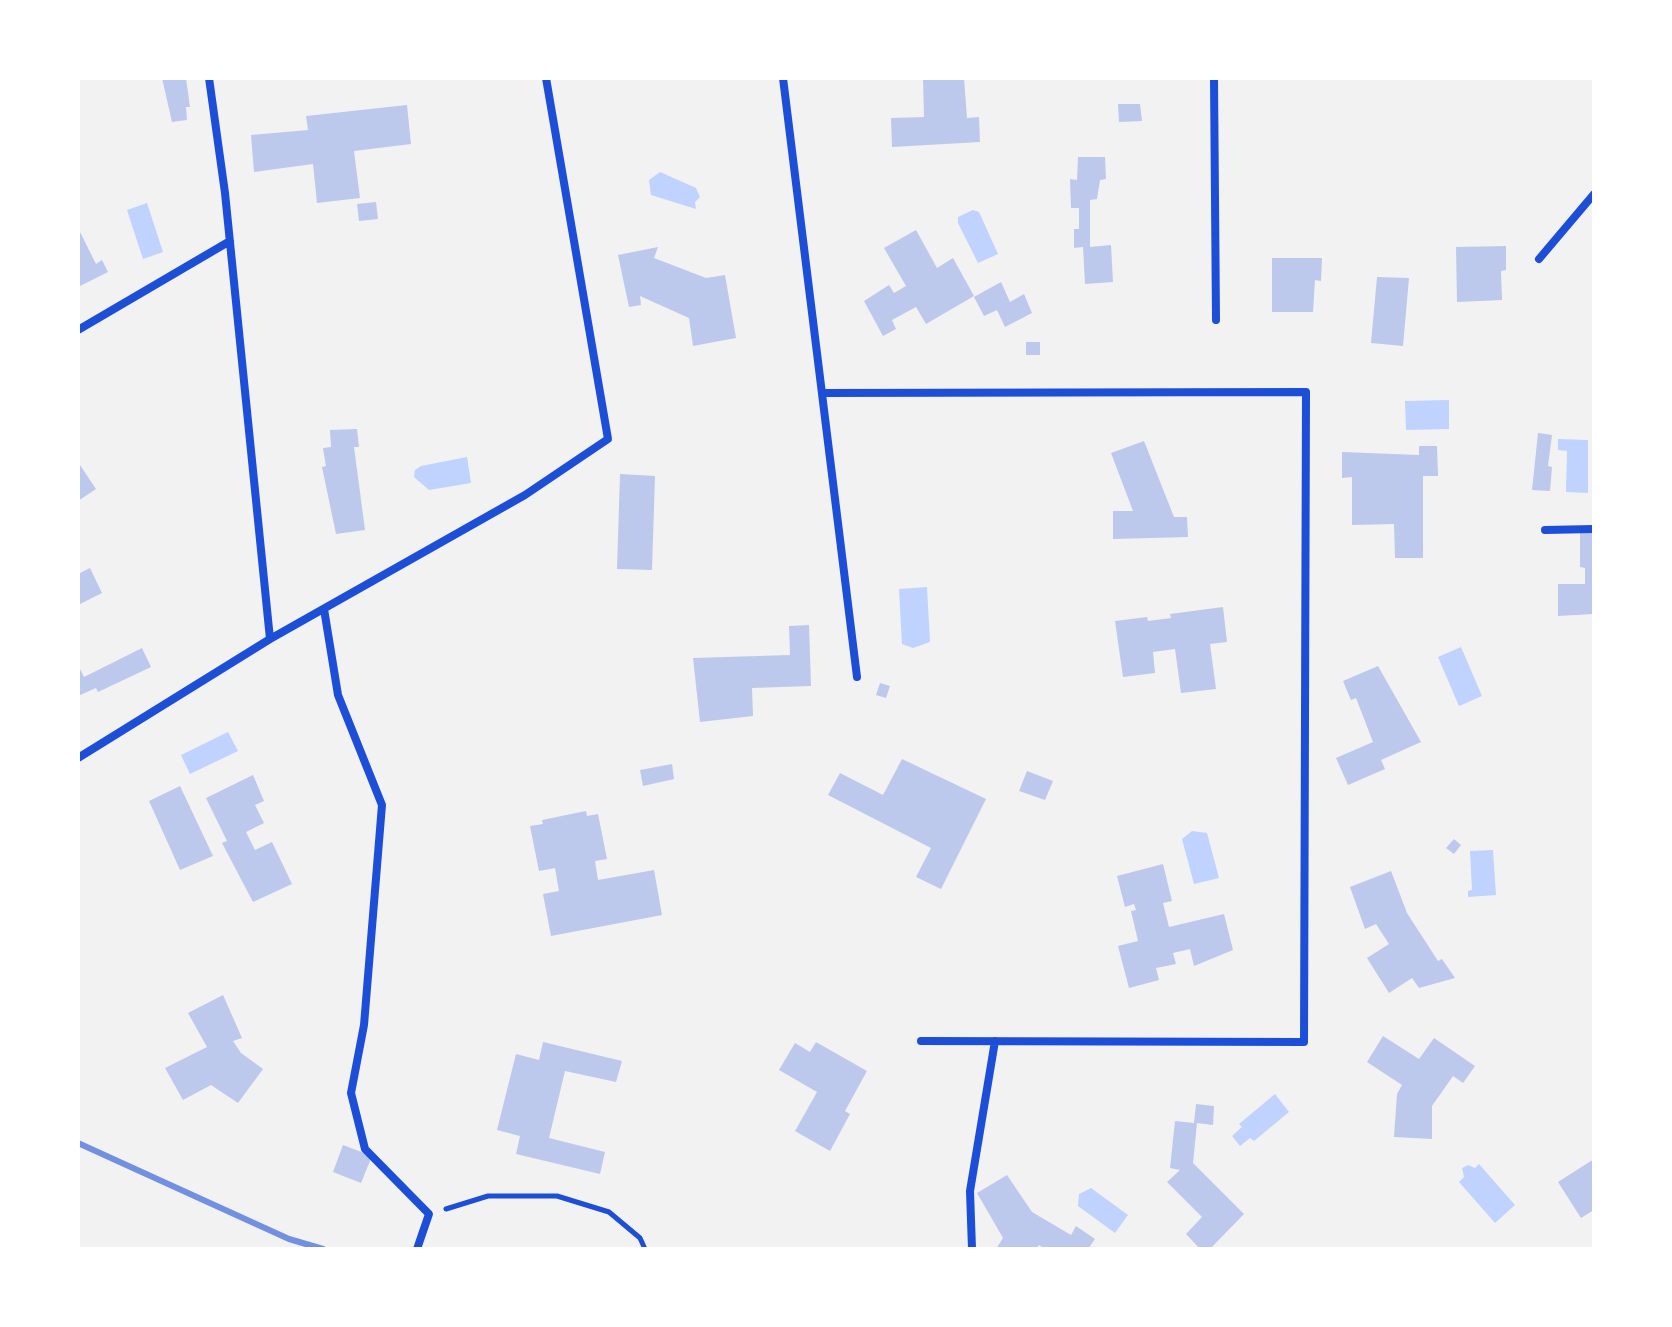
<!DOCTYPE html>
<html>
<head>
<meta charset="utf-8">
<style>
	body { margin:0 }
	#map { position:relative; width:1672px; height:1327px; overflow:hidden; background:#f2f2f2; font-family:"Times New Roman",serif }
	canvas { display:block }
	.frame { position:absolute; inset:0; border:80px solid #fff; pointer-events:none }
</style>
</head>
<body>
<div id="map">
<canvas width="1672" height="1327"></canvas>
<div class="frame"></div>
</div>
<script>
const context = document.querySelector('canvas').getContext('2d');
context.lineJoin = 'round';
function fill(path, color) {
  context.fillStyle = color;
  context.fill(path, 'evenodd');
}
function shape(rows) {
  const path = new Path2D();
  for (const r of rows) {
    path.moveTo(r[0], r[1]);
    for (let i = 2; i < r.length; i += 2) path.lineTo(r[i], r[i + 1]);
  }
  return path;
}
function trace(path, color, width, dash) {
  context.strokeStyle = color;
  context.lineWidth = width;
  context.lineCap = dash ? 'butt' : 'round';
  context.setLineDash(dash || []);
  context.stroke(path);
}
fill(shape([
	[660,172,696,188,700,197,695,202,696,209,651,195,649,180],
	[147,203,163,252,143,259,127,210],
	[973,210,979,212,998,254,978,263,958,223,958,217],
	[1449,400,1449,429,1406,430,1405,401],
	[1558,439,1588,440,1588,493,1566,492,1567,451,1558,450],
	[467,457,471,483,429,490,414,477,415,470,421,466],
	[927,587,930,642,913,648,902,644,899,589],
	[1461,647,1482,696,1459,706,1438,657],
	[228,732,238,751,190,774,181,755],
	[1192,831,1207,833,1219,878,1194,884,1182,839],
	[1493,850,1496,895,1468,897,1468,891,1472,890,1470,851],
	[1275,1094,1289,1112,1254,1141,1250,1138,1240,1146,1232,1136,1242,1127,1239,1124],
	[1479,1164,1515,1205,1495,1223,1459,1182,1464,1177,1462,1168,1468,1165,1475,1168],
	[1091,1188,1128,1215,1115,1233,1078,1206,1079,1194]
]), '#bfd3fe');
fill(shape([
	[162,78,186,78,190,107,186,107,187,120,172,122],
	[923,78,964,78,967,118,979,117,980,142,892,147,891,118,924,117],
	[1118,104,1140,104,1142,121,1119,122],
	[407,105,411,144,354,151,360,198,317,203,313,164,254,172,251,135,308,130,306,116],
	[1078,157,1105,157,1106,179,1100,180,1097,199,1090,200,1090,247,1111,245,1113,282,1085,284,1083,247,1074,248,1074,229,1079,229,1079,208,1071,208,1070,179,1077,180],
	[376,202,378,219,359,221,357,204],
	[78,228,96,264,102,260,108,272,78,287],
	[916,230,937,268,953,258,974,296,926,324,916,307,892,320,896,329,883,336,864,301,889,285,894,293,906,286,884,248],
	[1506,246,1506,270,1501,271,1502,300,1457,302,1456,247],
	[658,247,654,258,706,278,725,275,736,338,693,346,689,318,640,296,641,305,629,307,618,255],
	[1272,258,1322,258,1321,281,1315,280,1313,312,1272,312],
	[1377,277,1409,278,1403,346,1371,343],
	[1001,282,1010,302,1024,294,1032,313,1005,327,997,310,984,316,974,297],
	[1026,342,1040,342,1040,355,1026,355],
	[357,429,359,447,354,447,365,530,336,534,322,467,326,466,323,448,331,447,330,430],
	[1538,433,1552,435,1548,466,1552,467,1550,491,1532,490],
	[1144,441,1174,517,1187,517,1188,537,1113,539,1113,511,1133,511,1111,453],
	[1419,446,1437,446,1438,476,1423,476,1423,558,1395,558,1394,524,1352,525,1352,477,1342,478,1342,452,1419,455],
	[78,462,96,489,78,501],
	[620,474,655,476,652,570,617,569],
	[1580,533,1594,533,1594,614,1558,616,1558,584,1585,584,1585,568,1580,567],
	[90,568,102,593,78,605,78,574],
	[1223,607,1227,642,1210,644,1216,689,1181,693,1175,649,1153,652,1155,673,1123,677,1115,621,1147,617,1148,621,1171,618,1170,614],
	[809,625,811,686,752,688,753,716,700,722,693,658,790,655,789,626],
	[142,648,151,667,98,692,96,688,78,696,78,665,84,677],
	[1378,666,1421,742,1381,760,1385,769,1348,785,1336,758,1373,742,1356,698,1351,700,1343,681],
	[880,683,890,686,886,698,876,695],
	[902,759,986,799,941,889,916,877,931,848,828,795,840,773,883,795],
	[672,764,674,779,643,786,640,770],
	[1027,771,1053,781,1045,800,1019,791],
	[253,775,264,801,255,805,264,823,246,832,255,850,272,842,292,884,253,902,222,843,227,841,206,798],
	[180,786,213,856,180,870,149,801],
	[586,811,587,816,598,814,607,859,595,861,598,880,654,870,662,915,551,936,543,894,559,891,555,868,539,871,530,826,543,824,542,820],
	[1454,839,1461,845,1454,854,1446,848],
	[1163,864,1172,901,1163,903,1169,927,1224,914,1233,950,1194,966,1190,949,1173,953,1176,964,1156,968,1159,980,1129,988,1118,946,1138,941,1131,911,1136,910,1134,904,1125,907,1117,876],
	[1391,871,1407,913,1438,961,1442,959,1455,978,1419,988,1412,978,1389,993,1367,958,1389,944,1376,924,1365,929,1350,887],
	[223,995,242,1038,233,1041,241,1053,263,1069,238,1103,211,1085,183,1100,165,1068,207,1047,188,1013],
	[1383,1036,1419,1059,1434,1038,1475,1066,1463,1083,1453,1076,1432,1106,1432,1139,1394,1137,1397,1094,1402,1085,1367,1062],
	[543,1042,622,1061,616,1082,565,1071,549,1138,605,1152,600,1174,516,1154,520,1136,497,1130,516,1054,539,1060],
	[816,1042,867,1071,845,1111,850,1114,830,1151,795,1131,817,1092,779,1070,795,1043,810,1052],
	[1196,1104,1214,1106,1213,1125,1197,1123,1193,1163,1244,1214,1210,1249,1200,1249,1186,1234,1202,1217,1167,1182,1180,1170,1170,1168,1175,1121,1194,1123],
	[343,1145,372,1156,361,1183,333,1172],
	[1594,1159,1594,1210,1581,1218,1558,1182],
	[1007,1175,1032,1212,1071,1235,1076,1226,1095,1239,1088,1249,1045,1249,1039,1245,1036,1249,996,1249,1003,1238,977,1193]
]), '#bdc9ec');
trace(shape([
	[446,1209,488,1196,557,1196,609,1212,640,1238,645,1249]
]), '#1d4ed8', 5);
trace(shape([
	[209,78,225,193,270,639],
	[783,78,857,677],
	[1214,78,1216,320],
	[1539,259,1594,194],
	[78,330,230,241],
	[822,393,1306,392,1304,1042,921,1041],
	[1545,530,1594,529],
	[324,609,338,695,382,805,364,1025,351,1093,365,1149,429,1214,417,1249],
	[78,758,270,639,525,495,608,439,546,78],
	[972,1249,970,1191,995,1041]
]), '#1d4ed8', 8);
trace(shape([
	[78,1143,289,1239,323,1249]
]), '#7290e2', 6);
</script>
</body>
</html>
